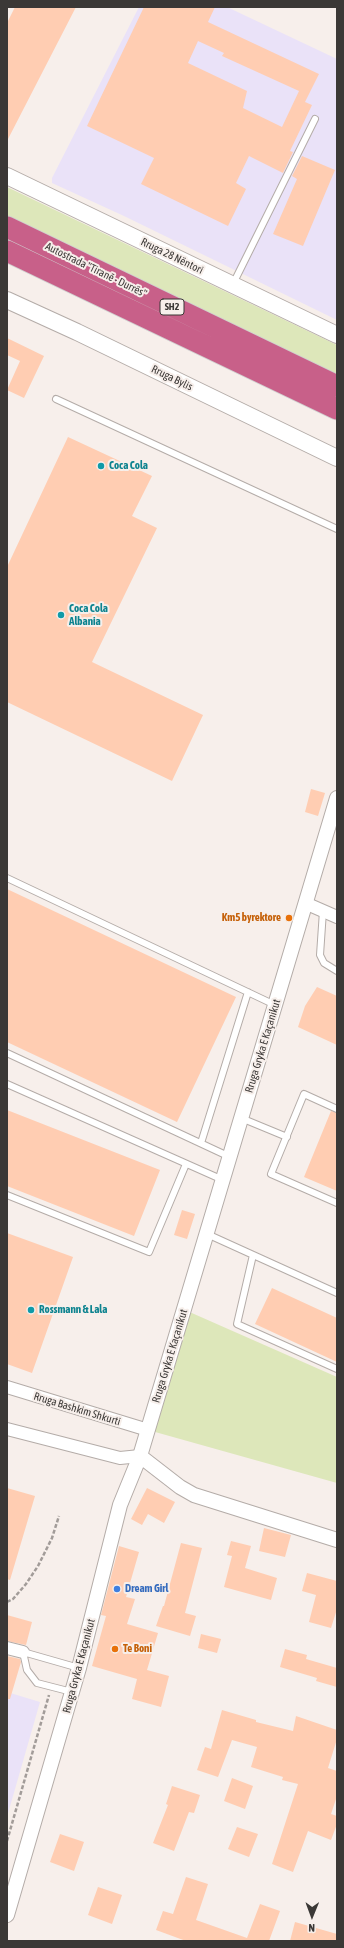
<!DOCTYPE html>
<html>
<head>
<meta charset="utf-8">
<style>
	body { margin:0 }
	#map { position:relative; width:344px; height:1948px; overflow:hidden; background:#f7efeb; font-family:"Asap Condensed",sans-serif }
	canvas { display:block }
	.frame { position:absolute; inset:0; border:8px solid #3b3836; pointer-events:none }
	.north { position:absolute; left:292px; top:1896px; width:40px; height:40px; -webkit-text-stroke:3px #f7efeb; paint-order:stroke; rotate:181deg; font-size:11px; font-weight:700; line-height:16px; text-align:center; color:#3b3836 }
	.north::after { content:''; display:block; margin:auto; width:14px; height:18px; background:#3b3836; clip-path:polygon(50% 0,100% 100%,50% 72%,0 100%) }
</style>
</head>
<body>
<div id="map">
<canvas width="344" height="1948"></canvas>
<div class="frame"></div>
<div class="north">N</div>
</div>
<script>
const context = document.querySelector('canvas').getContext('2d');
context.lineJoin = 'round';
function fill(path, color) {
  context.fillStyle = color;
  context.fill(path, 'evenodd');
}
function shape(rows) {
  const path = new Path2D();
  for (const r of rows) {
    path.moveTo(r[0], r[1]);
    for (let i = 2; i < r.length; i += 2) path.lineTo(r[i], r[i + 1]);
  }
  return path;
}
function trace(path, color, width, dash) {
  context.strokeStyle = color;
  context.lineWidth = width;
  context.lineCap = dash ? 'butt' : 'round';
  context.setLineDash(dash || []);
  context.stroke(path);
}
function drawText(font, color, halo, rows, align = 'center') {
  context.font = font + ' "Asap Condensed",sans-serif';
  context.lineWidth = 4;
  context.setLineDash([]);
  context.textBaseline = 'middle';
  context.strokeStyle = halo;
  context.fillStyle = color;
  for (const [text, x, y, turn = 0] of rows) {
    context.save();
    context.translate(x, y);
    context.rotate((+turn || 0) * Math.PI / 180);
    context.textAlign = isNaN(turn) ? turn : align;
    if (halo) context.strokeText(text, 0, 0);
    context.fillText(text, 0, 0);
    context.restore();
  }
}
fill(shape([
	[139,7,227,7,337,59,337,320,124,216,52,183,52,178],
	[7,1692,40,1702,7,1817]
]), '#eae2f8');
fill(shape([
	[7,187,337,345,337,376,7,218],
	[185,1310,337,1377,337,1483,148,1430]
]), '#dde7ba');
fill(shape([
	[15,7,76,7,7,141,7,23],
	[144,7,215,7,208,22,319,74,305,102,312,105,290,151,293,152,283,173,249,156,236,183,246,189,228,226,141,184,154,158,87,126],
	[198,41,224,53,222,56,299,91,282,127,243,108,247,91,188,63],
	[302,156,335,170,303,246,273,234,297,179,292,176],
	[7,338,44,356,24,398,7,390,20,361,7,355],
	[68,437,152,476,132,516,157,528,92,662,203,715,172,781,7,702,7,567],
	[311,789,325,793,318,816,305,812],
	[7,889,236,997,177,1122,7,1042],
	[317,987,337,996,337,1045,298,1027,305,1006],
	[7,1110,160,1170,134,1236,7,1186],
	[331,1111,337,1113,337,1191,304,1177],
	[182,1210,195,1214,187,1239,174,1235],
	[7,1233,73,1257,32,1373,7,1364],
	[272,1288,337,1318,337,1362,255,1324],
	[7,1488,35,1496,10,1580,7,1579],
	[147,1488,175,1502,164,1523,148,1514,142,1525,131,1519],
	[264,1528,291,1535,285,1557,259,1551],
	[231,1541,251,1546,245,1568,277,1578,271,1600,224,1587,232,1556,227,1555],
	[181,1543,202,1548,185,1613,196,1616,190,1636,156,1626,163,1606,164,1606],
	[119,1546,139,1552,126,1597,135,1599,127,1624,158,1633,147,1670,169,1676,161,1707,132,1699,137,1679,92,1666,106,1616,101,1615],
	[307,1573,337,1581,337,1609,331,1628,309,1622,316,1595,302,1591],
	[7,1615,32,1622,26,1645,7,1641],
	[201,1634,221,1639,217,1653,198,1648],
	[285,1649,307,1655,306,1659,337,1668,337,1687,316,1681,317,1678,280,1667],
	[7,1656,20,1659,21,1662,10,1699,7,1699],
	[222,1710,256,1720,256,1722,293,1731,296,1716,337,1730,337,1739,328,1768,337,1771,337,1796,331,1814,337,1816,337,1824,331,1840,308,1831,293,1872,272,1864,298,1784,282,1780,283,1777,251,1767,257,1747,232,1740,218,1777,197,1770,205,1747,211,1749],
	[232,1778,253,1786,245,1809,224,1801],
	[172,1786,200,1795,194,1813,189,1812,174,1851,153,1843,168,1805,166,1804],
	[237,1827,258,1834,249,1857,228,1849],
	[60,1834,84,1842,74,1871,50,1862],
	[186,1877,208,1884,196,1920,247,1938,260,1904,280,1911,269,1941,186,1941,156,1930,163,1911,173,1914],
	[98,1887,122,1895,112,1924,88,1915],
	[295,1922,337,1934,337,1941,290,1941]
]), '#ffcdb2');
const service = shape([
	[233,284,315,119],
	[56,399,337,529],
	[7,878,275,1005],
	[323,911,320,955,324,963,337,971],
	[7,1053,230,1157],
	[7,1084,223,1180],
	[337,1109,304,1094,271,1174,337,1203],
	[241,1118,287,1137],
	[201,1143,248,992],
	[7,1195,149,1252,186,1164],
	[207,1234,337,1293],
	[253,1255,237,1324,337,1369],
	[72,1692,37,1683,27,1670,23,1652,79,1668]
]);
const minor = shape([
	[305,903,337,917],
	[7,1387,148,1430],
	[7,1429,120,1458,140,1456],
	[7,1648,23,1652]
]);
const tertiary = shape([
	[140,1456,180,1487,194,1495,337,1540],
	[7,1915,79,1668,120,1505,140,1456,337,798]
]);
const secondary = shape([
	[7,176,337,335],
	[7,300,77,332,337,458]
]);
const motorway = shape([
	[7,227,337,386],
	[7,251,337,409]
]);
trace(service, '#b4aca8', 8);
trace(minor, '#b4aca8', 14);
trace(tertiary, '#b4aca8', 16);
trace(secondary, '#b4aca8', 18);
trace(motorway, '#d0cfcf', 23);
trace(shape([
	[7,1602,13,1599,26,1584,38,1566,52,1538,59,1516],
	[7,1841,49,1695]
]), '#a29c99', 2.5, [4, 2]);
trace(service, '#fff', 6);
trace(minor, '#fff', 12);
trace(tertiary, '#fff', 14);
trace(secondary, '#fff', 16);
trace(motorway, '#c86089', 21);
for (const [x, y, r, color] of [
	[101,466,4,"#0f9aa8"],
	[61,615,4,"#0f9aa8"],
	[289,918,4,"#e8710a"],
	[31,1310,4,"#0f9aa8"],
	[117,1589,4,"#3f7fe0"],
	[115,1649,4,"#e8710a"]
]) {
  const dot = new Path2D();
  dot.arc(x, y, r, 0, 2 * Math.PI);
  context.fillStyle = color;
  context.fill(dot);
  trace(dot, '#f7efeb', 1.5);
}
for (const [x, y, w] of [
	[172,307,24]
]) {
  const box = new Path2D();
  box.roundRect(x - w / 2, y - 8, w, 16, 3);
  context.fillStyle = '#f7efeb';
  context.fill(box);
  trace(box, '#3b3836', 1);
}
drawText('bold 10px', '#3b3836', null, [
	["SH2",172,307]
]);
drawText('11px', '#3b3836', '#f7efeb', [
	["Rruga 28 Nëntori",172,256,26],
	["Autostrada \"Tiranë - Durrës\"",96,270,26],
	["Rruga Bylis",172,378,26],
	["Rruga Gryka E Kaçanikut",263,1046,-73],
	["Rruga Gryka E Kaçanikut",170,1356,-73],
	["Rruga Bashkim Shkurti",77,1409,17],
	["Rruga Gryka E Kaçanikut",79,1666,-75]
]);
drawText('bold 11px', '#0d838f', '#f7efeb', [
	["Coca Cola",109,466],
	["Coca Cola",69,609],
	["Albania",69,622],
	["Rossmann & Lala",39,1310]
], 'left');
drawText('bold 11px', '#c56008', '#f7efeb', [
	["Km5 byrektore",281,918],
	["Te Boni",123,1649,"left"]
], 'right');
drawText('bold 11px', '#366cbe', '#f7efeb', [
	["Dream Girl",125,1589]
], 'left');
</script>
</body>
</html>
